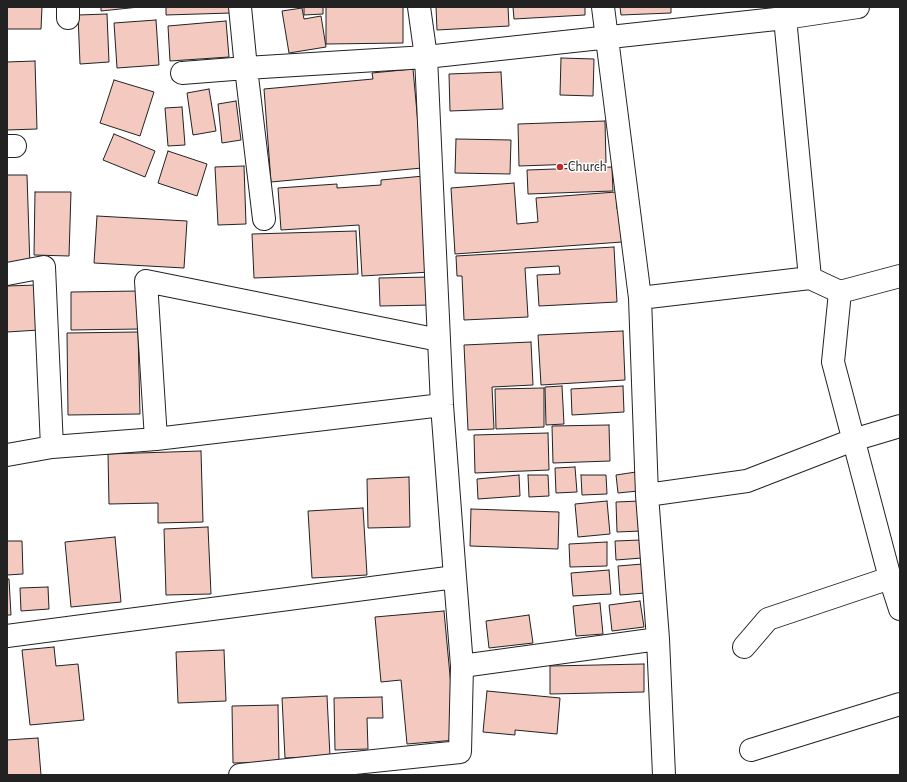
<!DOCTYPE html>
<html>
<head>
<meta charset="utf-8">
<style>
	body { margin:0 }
	#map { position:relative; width:907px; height:782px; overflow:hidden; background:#fff; font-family:"Alegreya Sans",sans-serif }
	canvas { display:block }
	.frame { position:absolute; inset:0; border:8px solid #222; pointer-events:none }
</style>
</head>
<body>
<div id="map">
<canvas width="907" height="782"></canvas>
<div class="frame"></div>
</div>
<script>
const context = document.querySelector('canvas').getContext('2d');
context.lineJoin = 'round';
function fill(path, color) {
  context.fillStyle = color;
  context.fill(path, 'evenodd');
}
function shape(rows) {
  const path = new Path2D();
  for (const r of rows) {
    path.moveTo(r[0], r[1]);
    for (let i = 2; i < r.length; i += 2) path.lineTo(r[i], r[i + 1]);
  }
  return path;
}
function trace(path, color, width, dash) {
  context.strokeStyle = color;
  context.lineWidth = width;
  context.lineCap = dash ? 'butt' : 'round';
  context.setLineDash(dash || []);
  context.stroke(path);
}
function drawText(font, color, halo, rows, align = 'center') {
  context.font = font + ' "Alegreya Sans",sans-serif';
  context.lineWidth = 3;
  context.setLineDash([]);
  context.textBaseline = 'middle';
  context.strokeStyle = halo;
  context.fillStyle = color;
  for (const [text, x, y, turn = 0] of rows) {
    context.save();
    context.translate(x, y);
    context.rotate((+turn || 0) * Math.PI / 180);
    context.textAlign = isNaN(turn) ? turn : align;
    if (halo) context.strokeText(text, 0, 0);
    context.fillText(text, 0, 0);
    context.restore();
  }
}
const building = shape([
	[7,7,42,7,41,29,7,29,7,7],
	[101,7,139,7,101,11,101,7],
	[166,7,231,7,231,13,166,15,166,7],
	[304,7,323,7,323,14,304,15,304,7],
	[326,7,403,7,403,43,326,44,326,7],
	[436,7,508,7,509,26,437,30,436,7],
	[513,7,585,7,585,15,514,19,513,7],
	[620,7,671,7,671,13,621,15,620,7],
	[302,8,304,19,321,16,326,47,289,53,282,11,302,8],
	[107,14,109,62,80,64,78,15,107,14],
	[156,20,159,65,117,68,114,23,156,20],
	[226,21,229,57,170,61,168,26,226,21],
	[561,58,594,59,593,96,560,95,561,58],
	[35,61,37,129,7,130,7,62,35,61],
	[413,69,422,168,271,182,264,89,373,79,372,73,413,69],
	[501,72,503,109,450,111,449,74,501,72],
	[114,80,154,92,140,136,100,123,114,80],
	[209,89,216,131,193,135,187,93,209,89],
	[236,101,241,140,222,143,218,104,236,101],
	[182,107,185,145,168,146,165,108,182,107],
	[605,121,606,163,519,166,518,124,605,121],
	[114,134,155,151,145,177,103,160,114,134],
	[456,139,511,140,510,174,455,173,456,139],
	[168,151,207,164,197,196,158,183,168,151],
	[244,166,246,224,218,225,215,167,244,166],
	[612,167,613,191,528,194,527,170,612,167],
	[7,175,27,175,30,267,7,267,7,175],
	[424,176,430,272,362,276,359,225,281,230,278,188,337,184,337,188,381,185,381,180,424,176],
	[514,183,517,224,538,222,536,198,616,192,617,209,619,209,622,242,455,254,451,188,514,183],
	[35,192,71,192,69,256,34,255,35,192],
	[97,216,187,221,184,268,94,263,97,216],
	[356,231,358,274,254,278,252,234,356,231],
	[614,247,617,302,539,306,537,275,560,274,559,266,525,268,528,317,464,320,462,276,457,276,456,256,614,247],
	[431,277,431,305,380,306,379,278,431,277],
	[37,285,39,330,7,332,7,286,37,285],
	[139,291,140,329,71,330,71,292,139,291],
	[623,331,625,380,541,385,538,335,623,331],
	[138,332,140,414,68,415,67,333,138,332],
	[531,342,533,385,492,387,494,429,468,430,464,345,531,342],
	[562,386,564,424,546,425,545,387,562,386],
	[623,386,624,412,572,415,571,389,623,386],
	[544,388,544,427,496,429,495,389,544,388],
	[609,425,610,461,553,463,552,426,609,425],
	[548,433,549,470,475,473,474,435,548,433],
	[201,451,203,522,158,523,158,503,109,504,108,454,201,451],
	[575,467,577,492,556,493,555,468,575,467],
	[636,472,638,491,618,493,616,475,636,472],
	[519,475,520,496,478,499,477,479,519,475],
	[528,475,548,475,549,496,529,497,528,475],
	[581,475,606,475,607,494,582,495,581,475],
	[409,477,410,527,368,528,367,479,409,477],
	[607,501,610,534,578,537,575,504,607,501],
	[640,501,641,531,617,532,616,502,640,501],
	[363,508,367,575,312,578,308,511,363,508],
	[471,509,559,512,558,549,470,546,471,509],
	[208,527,211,594,166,595,164,529,208,527],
	[115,537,121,602,71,607,65,542,115,537],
	[641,540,642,558,616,560,615,541,641,540],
	[7,541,22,541,23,574,7,575,7,541],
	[607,542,607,566,570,567,569,544,607,542],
	[643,564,645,593,620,595,618,566,643,564],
	[609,570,611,594,573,596,571,573,609,570],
	[7,579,9,579,11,615,7,615,7,579],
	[48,587,49,609,21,611,20,588,48,587],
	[640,601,644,627,612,631,609,605,640,601],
	[600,603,603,634,576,636,573,606,600,603],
	[444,611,456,740,407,744,401,680,381,682,375,617,444,611],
	[529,615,533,643,489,648,486,621,529,615],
	[54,647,56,666,78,664,84,720,30,725,22,650,54,647],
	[224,650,226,701,178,703,176,652,224,650],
	[644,664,644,692,550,694,550,666,644,664],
	[487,691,560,698,557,734,515,730,515,735,483,732,487,691],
	[327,696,330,756,285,758,282,698,327,696],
	[382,697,383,718,367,718,368,749,335,750,334,698,382,697],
	[278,705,279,762,233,763,232,706,278,705],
	[38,738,41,775,7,775,7,740,38,738]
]);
fill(building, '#f3c9c0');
trace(building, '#222', 1);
const minor = shape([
	[68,7,68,18],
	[240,7,246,68,426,57,785,18,858,7],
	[603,7,640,298,647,495,658,639,664,775],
	[182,73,246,68,264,219],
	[7,146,15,146],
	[7,274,44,267,52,447],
	[810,278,840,292,900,276],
	[840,292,833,362,890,578,900,609],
	[640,298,810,278,785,18],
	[156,439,146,281,439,340],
	[7,455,52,447,156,439,442,405],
	[647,495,747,481,853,440,900,426],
	[7,636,455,577,442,405,426,57,419,7],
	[744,647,768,619,890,578],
	[462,666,658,639],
	[751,750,900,704],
	[240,775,460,752,462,666,455,577]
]);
trace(minor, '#222', 24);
trace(minor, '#fff', 22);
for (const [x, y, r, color] of [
	[560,167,4,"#c62828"]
]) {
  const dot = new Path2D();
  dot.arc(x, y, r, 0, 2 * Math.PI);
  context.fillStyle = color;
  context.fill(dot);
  trace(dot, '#fff', 1.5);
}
drawText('14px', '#222', '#fff', [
	["Church",568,167]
], 'left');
</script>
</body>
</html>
